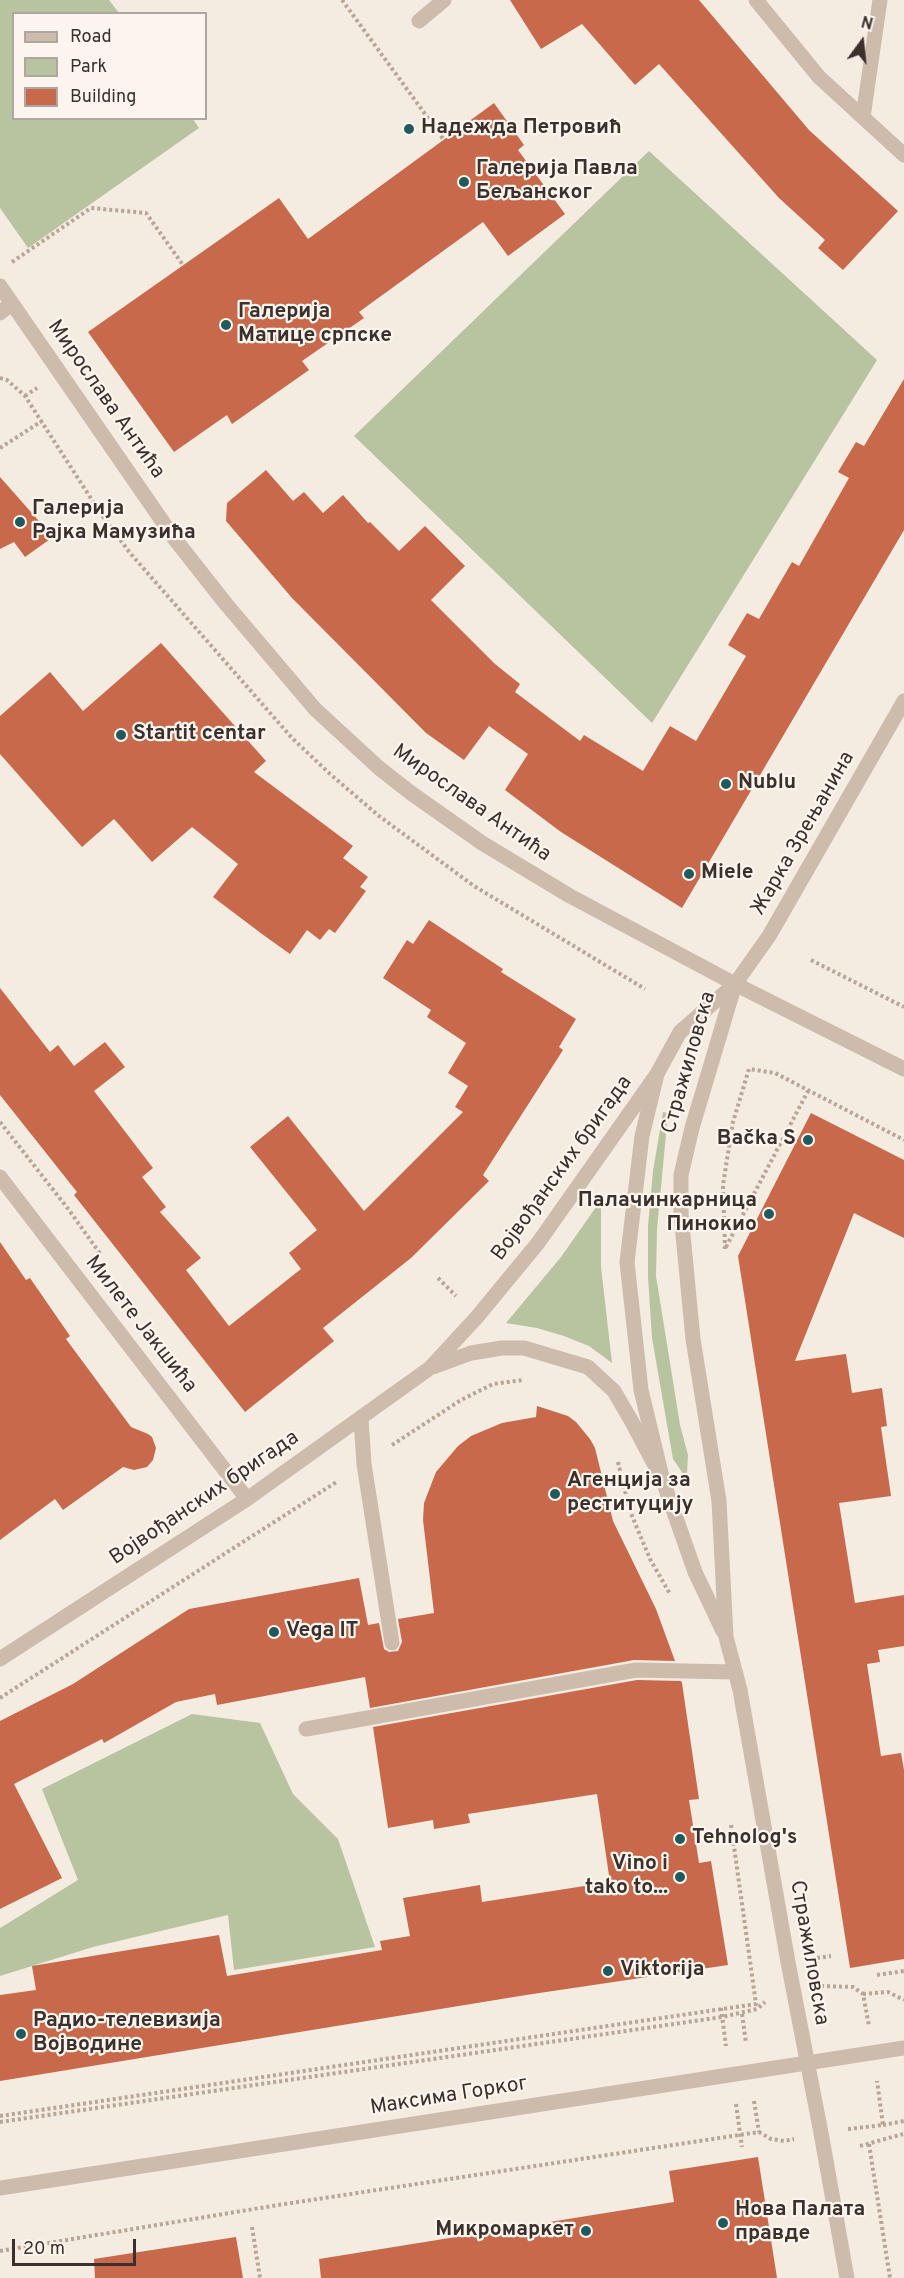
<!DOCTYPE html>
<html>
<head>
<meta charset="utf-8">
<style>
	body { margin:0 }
	#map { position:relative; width:904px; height:2278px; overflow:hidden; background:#f4ebe1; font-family:Overpass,sans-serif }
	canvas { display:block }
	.legend { position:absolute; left:12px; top:12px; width:195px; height:108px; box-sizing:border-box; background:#fbf5ee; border:2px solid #aea6a0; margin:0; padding:8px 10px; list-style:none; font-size:18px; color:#3b302b }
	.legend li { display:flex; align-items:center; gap:12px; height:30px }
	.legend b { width:30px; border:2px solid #aea6a0 }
	.north { position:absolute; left:832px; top:12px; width:60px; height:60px; -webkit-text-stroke:4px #fbf5ee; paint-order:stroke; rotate:15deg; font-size:16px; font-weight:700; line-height:24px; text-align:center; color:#3b302b }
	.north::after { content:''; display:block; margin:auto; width:21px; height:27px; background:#3b302b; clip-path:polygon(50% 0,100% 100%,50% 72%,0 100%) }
	.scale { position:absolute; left:12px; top:2239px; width:124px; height:27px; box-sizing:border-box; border:3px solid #3b302b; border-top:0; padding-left:8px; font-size:18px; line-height:21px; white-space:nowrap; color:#3b302b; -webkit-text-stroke:4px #fbf5ee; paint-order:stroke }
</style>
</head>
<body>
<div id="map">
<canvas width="904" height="2278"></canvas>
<ul class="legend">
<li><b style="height:8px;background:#cdbbac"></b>Road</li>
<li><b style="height:16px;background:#b8c4a0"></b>Park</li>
<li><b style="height:16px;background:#c8694b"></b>Building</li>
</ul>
<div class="north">N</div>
<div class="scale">20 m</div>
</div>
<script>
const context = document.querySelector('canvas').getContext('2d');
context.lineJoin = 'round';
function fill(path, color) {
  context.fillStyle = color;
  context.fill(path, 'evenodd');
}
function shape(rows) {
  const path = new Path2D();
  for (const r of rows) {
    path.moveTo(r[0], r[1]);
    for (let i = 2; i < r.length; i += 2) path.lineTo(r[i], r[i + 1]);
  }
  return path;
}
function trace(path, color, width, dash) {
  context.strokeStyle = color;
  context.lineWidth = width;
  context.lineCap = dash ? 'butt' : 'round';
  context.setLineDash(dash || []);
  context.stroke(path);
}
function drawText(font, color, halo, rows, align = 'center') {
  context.font = font + ' Overpass,sans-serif';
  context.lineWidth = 4.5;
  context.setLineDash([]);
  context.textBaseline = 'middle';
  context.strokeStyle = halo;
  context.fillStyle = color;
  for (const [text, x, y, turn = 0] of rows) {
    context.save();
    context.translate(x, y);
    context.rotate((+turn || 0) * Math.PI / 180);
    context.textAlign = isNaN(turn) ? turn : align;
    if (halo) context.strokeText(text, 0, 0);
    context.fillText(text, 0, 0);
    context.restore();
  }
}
fill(shape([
	[0,0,109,0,119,13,14,14,14,118,193,119,199,128,28,248,0,208],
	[649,151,877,360,652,723,354,436],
	[663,1112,668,1113,657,1229,656,1276,680,1425,688,1455,687,1474,684,1475,673,1459,652,1338,648,1277,648,1226,653,1171],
	[601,1200,601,1267,612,1363,589,1346,564,1336,537,1328,506,1323,561,1257],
	[192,1714,260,1723,293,1794,338,1839,375,1947,234,1970,228,1915,93,1947,0,1976,0,1928,78,1880,42,1789]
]), '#b8c4a0');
fill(shape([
	[510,0,699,0,809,130,898,211,843,270,818,248,825,240,779,198,659,64,635,85,582,24,541,49],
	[494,103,524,145,518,150,565,214,508,256,483,222,359,312,364,318,302,361,309,370,232,424,227,415,174,452,88,332,279,198,308,239],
	[904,379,904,530,682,908,561,832,505,790,528,754,489,726,464,760,426,733,292,598,226,521,227,503,266,470,293,501,304,492,323,513,343,495,368,523,370,522,399,551,425,526,465,566,431,600,495,664,520,684,515,692,580,741,584,735,643,771,670,726,696,741,746,656,728,645,747,613,759,619,792,562,799,566,849,478,838,472,856,442,864,446],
	[0,477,53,537,25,557,14,542,0,549],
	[161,643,266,761,254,772,353,846,343,858,368,877,360,887,366,891,335,933,329,929,320,940,307,930,290,954,262,934,213,897,238,864,192,827,152,862,114,819,82,847,0,754,0,716,50,672,83,711],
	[429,920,503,969,501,972,576,1019,559,1047,563,1050,483,1175,489,1181,411,1258,323,1328,334,1341,245,1412,74,1195,77,1192,0,1095,0,988,50,1052,58,1045,74,1066,105,1042,125,1067,94,1091,153,1168,142,1177,166,1207,160,1212,201,1258,186,1270,229,1326,301,1269,289,1253,317,1230,250,1147,288,1116,364,1211,463,1112,455,1107,468,1086,448,1073,466,1043,427,1017,431,1010,383,978,407,940,413,944],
	[811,1113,904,1160,904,1238,854,1213,795,1361,846,1354,852,1393,882,1388,887,1426,881,1427,891,1496,839,1503,855,1603,904,1595,904,1646,878,1650,880,1662,867,1664,881,1756,901,1753,904,1770,904,1959,850,1968,738,1256],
	[0,1242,26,1280,30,1278,70,1336,66,1339,131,1427,148,1434,152,1437,156,1448,153,1460,147,1467,134,1470,123,1467,63,1510,55,1499,0,1540],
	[537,1406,568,1416,576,1422,590,1439,595,1448,613,1521,656,1609,675,1661,634,1660,370,1708,365,1677,217,1705,215,1694,176,1702,104,1743,102,1739,14,1784,62,1878,0,1909,0,1721,73,1684,189,1609,359,1578,368,1625,379,1623,384,1649,389,1652,398,1651,402,1642,398,1619,434,1613,423,1520,424,1503,436,1472,458,1446,471,1436,502,1423,536,1417],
	[637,1680,681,1681,682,1683,699,1799,689,1800,699,1863,711,1861,728,1965,526,1995,0,2081,0,1995,36,1990,32,1966,219,1935,227,1976,382,1950,380,1941,410,1936,403,1898,480,1885,482,1902,610,1882,597,1794,468,1814,470,1823,434,1829,433,1820,388,1828,373,1727],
	[758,2157,777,2278,321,2278,319,2259,674,2202,669,2171],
	[236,2237,243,2278,95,2278,94,2259]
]), '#c8694b');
trace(shape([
	[342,0,444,140],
	[12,262,91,208,146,213,183,265],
	[0,378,7,380,25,396,101,514,130,553,292,738,330,774,379,816,474,886,645,989],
	[25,396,37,388],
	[0,448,42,421],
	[811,960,904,1007],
	[0,1122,69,1210,101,1255],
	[726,1247,808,1091],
	[725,1249,723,1185,733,1122,749,1069,775,1073,904,1140],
	[438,1278,456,1296],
	[392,1445,461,1400,493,1384,523,1380],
	[618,1462,630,1511,650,1559,670,1594],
	[0,1698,338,1481],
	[817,1958,831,1956],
	[877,1975,904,1971],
	[821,1986,853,1987,863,1994,869,2026],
	[863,1994,888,1992,904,2000],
	[721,2008,726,2046],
	[742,2014,746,2043],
	[754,2101,759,2132],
	[736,2104,742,2147],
	[0,2116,756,2004,731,1825],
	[0,2122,722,2017,757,2009,765,2002],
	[883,2125,904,2121],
	[848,2129,883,2125,877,2081],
	[869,2144,890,2278],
	[860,2146,903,2134],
	[252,2227,260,2278],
	[0,2251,278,2205,759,2132,771,2139,784,2141,794,2139]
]), '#b9a596', 4, [3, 3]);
trace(shape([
	[419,21,444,0],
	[863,117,880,0],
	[361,1419,364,1464,392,1643],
	[306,1729,636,1670,735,1672]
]), '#cdbbac', 15);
trace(shape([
	[756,0,819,77,904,155],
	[0,286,174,538,226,604,315,709,379,768,411,793,482,843,570,896,735,984,904,1069],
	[0,313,12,303],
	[0,1177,247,1499],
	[433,1367,471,1353,502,1348,524,1348,588,1367,614,1391,632,1422,658,1471],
	[0,1659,247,1499,430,1368,477,1317,538,1243,657,1074]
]), '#cdbbac', 15);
trace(shape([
	[735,984,692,1128,681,1175,681,1214,693,1339,719,1501,726,1637,740,1690,788,1962,821,2133,847,2278],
	[723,1631,695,1572,663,1481,641,1390,627,1262,642,1136,657,1074,680,1032,735,984,769,936,904,701],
	[0,2188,904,2048]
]), '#cdbbac', 15);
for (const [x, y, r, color] of [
	[409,129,6,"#1f5a5e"],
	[464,182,6,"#1f5a5e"],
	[226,325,6,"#1f5a5e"],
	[20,522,6,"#1f5a5e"],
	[121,735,6,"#1f5a5e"],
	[726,784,6,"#1f5a5e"],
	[689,874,6,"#1f5a5e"],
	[808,1140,6,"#1f5a5e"],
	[769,1214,6,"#1f5a5e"],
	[555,1494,6,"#1f5a5e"],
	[274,1632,6,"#1f5a5e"],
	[680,1839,6,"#1f5a5e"],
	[680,1877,6,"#1f5a5e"],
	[608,1971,6,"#1f5a5e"],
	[21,2034,6,"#1f5a5e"],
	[723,2223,6,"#1f5a5e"],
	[586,2231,6,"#1f5a5e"]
]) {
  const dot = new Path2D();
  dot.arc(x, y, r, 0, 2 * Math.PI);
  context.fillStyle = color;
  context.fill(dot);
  trace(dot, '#fbf5ee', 2);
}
drawText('bold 21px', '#3b302b', '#fbf5ee', [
	["Надежда Петровић",421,129],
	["Галерија Павла",476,170],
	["Бељанског",476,194],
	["Галерија",238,313],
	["Матице српске",238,337],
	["Галерија",32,510],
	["Рајка Мамузића",32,534],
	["Startit centar",133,735],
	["Nublu",738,784],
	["Miele",701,874],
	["Bačka S",796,1140,"right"],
	["Палачинкарница",757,1202,"right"],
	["Пинокио",757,1226,"right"],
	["Агенција за",567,1482],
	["реституцију",567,1506],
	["Vega IT",286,1632],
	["Tehnolog's",692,1839],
	["Vino i",668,1865,"right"],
	["tako to...",668,1889,"right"],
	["Viktorija",620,1971],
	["Радио-телевизија",33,2022],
	["Војводине",33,2046],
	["Нова Палата",735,2211],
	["правде",735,2235],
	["Микромаркет",574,2231,"right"]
], 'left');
drawText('21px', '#3b302b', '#fbf5ee', [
	["Мирослава Антића",105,400,55],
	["Мирослава Антића",471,804,35],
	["Жарка Зрењанина",804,834,-60],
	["Стражиловска",690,1063,-74],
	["Војвођанских бригада",563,1169,-54],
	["Милете Јакшића",140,1325,52],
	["Војвођанских бригада",205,1499,-34],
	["Стражиловска",808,1953,80],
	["Максима Горког",449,2097,-9]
]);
</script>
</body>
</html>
